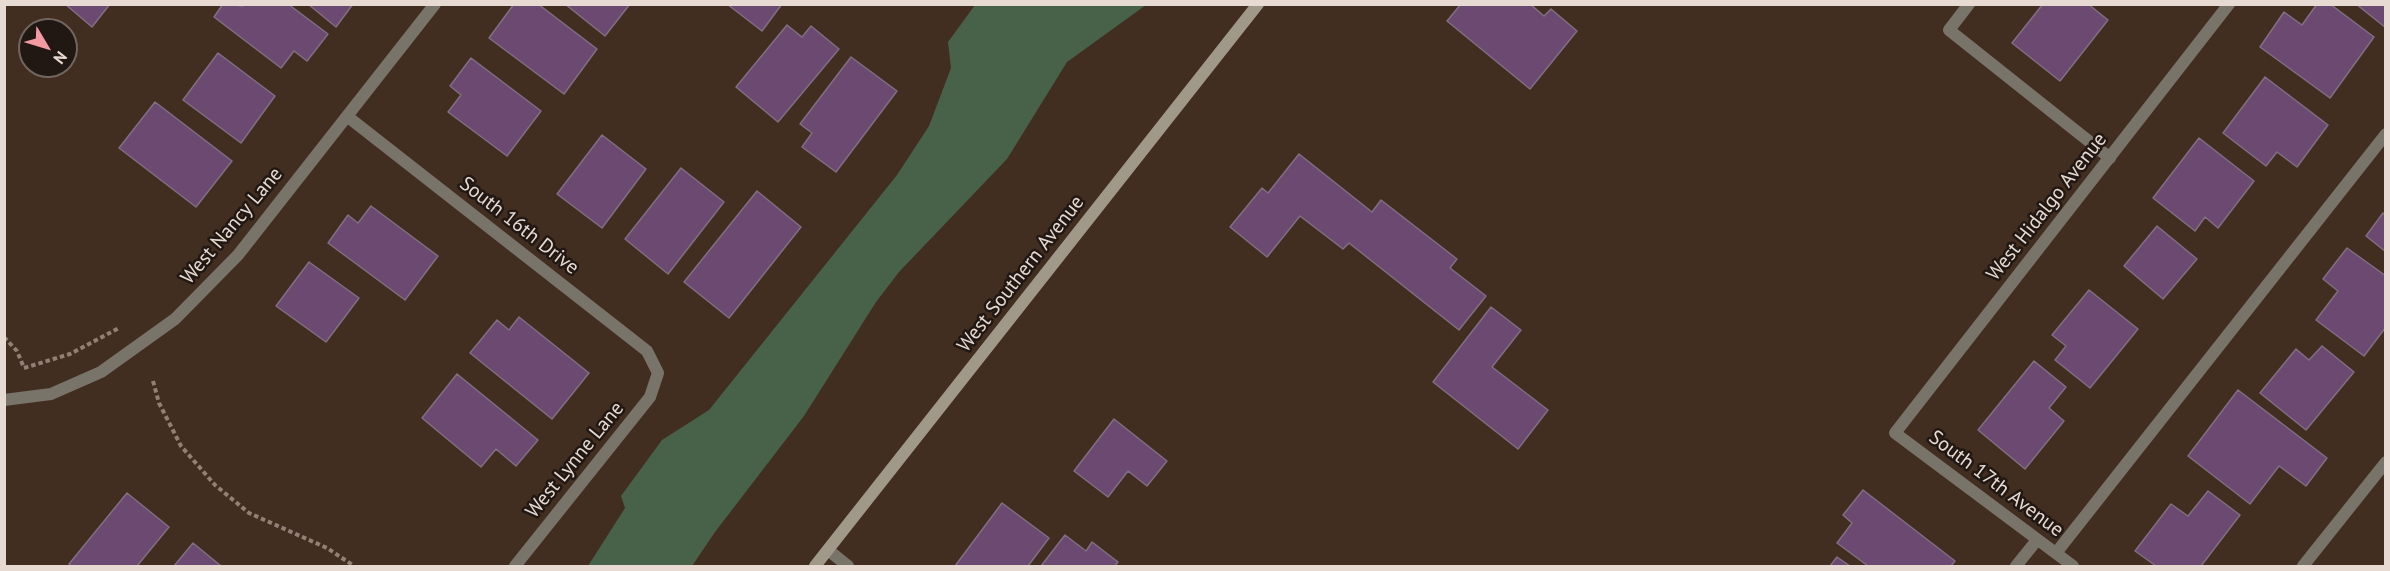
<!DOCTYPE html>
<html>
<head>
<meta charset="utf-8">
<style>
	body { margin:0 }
	#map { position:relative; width:2390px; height:571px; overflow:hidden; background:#422d21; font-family:"PT Sans",sans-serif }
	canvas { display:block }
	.frame { position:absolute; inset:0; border:6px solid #e7dad2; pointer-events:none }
	.north { position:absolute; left:18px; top:18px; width:60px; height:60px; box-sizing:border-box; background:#211813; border:2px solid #70665f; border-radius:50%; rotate:128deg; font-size:16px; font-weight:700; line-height:24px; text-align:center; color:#e7dad2 }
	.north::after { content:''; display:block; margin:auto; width:21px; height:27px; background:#f49aa2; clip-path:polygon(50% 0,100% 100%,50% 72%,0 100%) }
</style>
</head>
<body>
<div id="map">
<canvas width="2390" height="571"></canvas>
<div class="frame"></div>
<div class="north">N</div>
</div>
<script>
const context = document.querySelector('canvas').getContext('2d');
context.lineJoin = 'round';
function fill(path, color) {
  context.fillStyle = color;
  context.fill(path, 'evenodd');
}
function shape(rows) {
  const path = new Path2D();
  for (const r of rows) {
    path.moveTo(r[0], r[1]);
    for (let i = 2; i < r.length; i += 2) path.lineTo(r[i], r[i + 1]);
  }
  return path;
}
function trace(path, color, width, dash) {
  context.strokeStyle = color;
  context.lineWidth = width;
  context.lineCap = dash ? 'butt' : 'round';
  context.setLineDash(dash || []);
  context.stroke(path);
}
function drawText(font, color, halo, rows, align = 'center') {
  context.font = font + ' "PT Sans",sans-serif';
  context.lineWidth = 5;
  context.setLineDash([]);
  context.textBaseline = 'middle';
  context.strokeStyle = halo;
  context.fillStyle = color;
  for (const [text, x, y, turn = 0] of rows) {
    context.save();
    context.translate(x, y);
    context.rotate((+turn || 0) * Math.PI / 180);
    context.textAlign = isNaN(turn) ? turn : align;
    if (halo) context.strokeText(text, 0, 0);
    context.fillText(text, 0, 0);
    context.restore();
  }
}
fill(shape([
	[975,5,1146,5,1067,62,1007,159,899,272,876,302,804,416,715,532,692,566,588,566,625,508,621,496,662,440,709,410,897,175,929,126,951,68,948,42]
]), '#48624a');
const building = shape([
	[65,4,110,4,92,27,65,4],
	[223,4,243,6,244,4,288,4,328,34,307,61,294,51,281,68,214,17,223,4],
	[308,4,353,4,336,27,308,4],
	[514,4,538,4,597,49,564,94,489,38,514,4],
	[565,4,630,4,605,36,565,4],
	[727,4,782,4,762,31,727,4],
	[1461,4,1530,4,1544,16,1551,9,1577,31,1530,89,1447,21,1461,4],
	[2043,4,2088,4,2108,20,2060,81,2012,43,2043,4],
	[2317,4,2330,4,2374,37,2330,98,2260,47,2284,12,2302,25,2317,4],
	[2356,4,2386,4,2386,28,2356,4],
	[787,25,802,37,811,26,839,49,778,122,736,87,787,25],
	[218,53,275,96,241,143,183,100,218,53],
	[851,57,897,91,836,172,802,147,812,133,800,124,851,57],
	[471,58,541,111,507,156,448,112,461,95,450,86,471,58],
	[2265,77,2328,125,2297,167,2277,152,2266,166,2223,133,2265,77],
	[155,102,232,161,196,207,119,148,155,102],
	[602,135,646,169,602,228,557,194,602,135],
	[2199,138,2254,181,2218,228,2205,217,2195,231,2153,198,2199,138],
	[1299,154,1372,212,1381,200,1457,259,1450,268,1486,296,1459,330,1349,243,1343,249,1300,216,1267,257,1230,227,1262,188,1268,193,1299,154],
	[681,168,724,202,668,274,625,239,681,168],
	[757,191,801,227,729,318,684,282,757,191],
	[371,206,438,256,405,300,328,243,348,215,358,223,371,206],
	[2383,213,2386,216,2386,252,2366,236,2383,213],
	[2157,226,2197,259,2163,299,2124,266,2157,226],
	[2347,248,2386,276,2386,327,2364,356,2316,320,2338,291,2323,279,2347,248],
	[309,262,359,298,326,342,276,306,309,262],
	[2089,290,2138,329,2090,388,2055,360,2066,346,2052,335,2089,290],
	[1491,307,1521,330,1492,367,1548,410,1518,449,1433,382,1491,307],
	[519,317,589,373,552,419,470,353,497,320,509,330,519,317],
	[2322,346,2354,372,2306,430,2260,393,2296,349,2309,360,2322,346],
	[2034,361,2066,387,2049,408,2064,421,2025,469,1978,430,2034,361],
	[457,374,538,440,516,466,496,449,481,467,422,418,457,374],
	[2238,390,2327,458,2306,486,2279,466,2250,504,2188,456,2238,390],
	[1114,419,1167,461,1147,486,1128,471,1108,497,1074,471,1114,419],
	[1863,490,1955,561,1951,566,1868,566,1837,543,1852,523,1843,515,1863,490],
	[2208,491,2240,515,2201,566,2156,566,2135,551,2171,504,2188,516,2208,491],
	[127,493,169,527,137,566,72,566,69,564,127,493],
	[1002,503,1049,538,1028,566,955,566,1002,503],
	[1065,535,1086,551,1092,542,1118,562,1115,566,1041,566,1065,535],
	[193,543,221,566,174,566,193,543],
	[1837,557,1850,566,1830,566,1837,557]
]);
fill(building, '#6b4971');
trace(building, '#806f83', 1.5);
trace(shape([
	[4,337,17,351,24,368,70,354,119,328],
	[153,381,159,403,181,446,215,485,249,513,327,548,354,566]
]), '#918076', 4, [4.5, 3]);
trace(shape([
	[1969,4,1949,30,2110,158],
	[2056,553,2386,134]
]), '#79746a', 12);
trace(shape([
	[348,117,647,351,658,373,650,397,515,566],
	[4,400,51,394,101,372,175,319,238,255,435,4],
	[828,550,848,566],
	[2016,566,2037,540],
	[2073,566,1895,433,2229,4],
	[2303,566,2386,462]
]), '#79746a', 12);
trace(shape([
	[815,566,1258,4]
]), '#a09888', 12);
drawText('20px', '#e7dad2', '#211813', [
	["West Hidalgo Avenue",2047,207,-52],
	["West Nancy Lane",232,226,-50],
	["South 16th Drive",519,226,38],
	["West Southern Avenue",1021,274,-52],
	["West Lynne Lane",575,460,-51],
	["South 17th Avenue",1996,484,37]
]);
</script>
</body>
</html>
